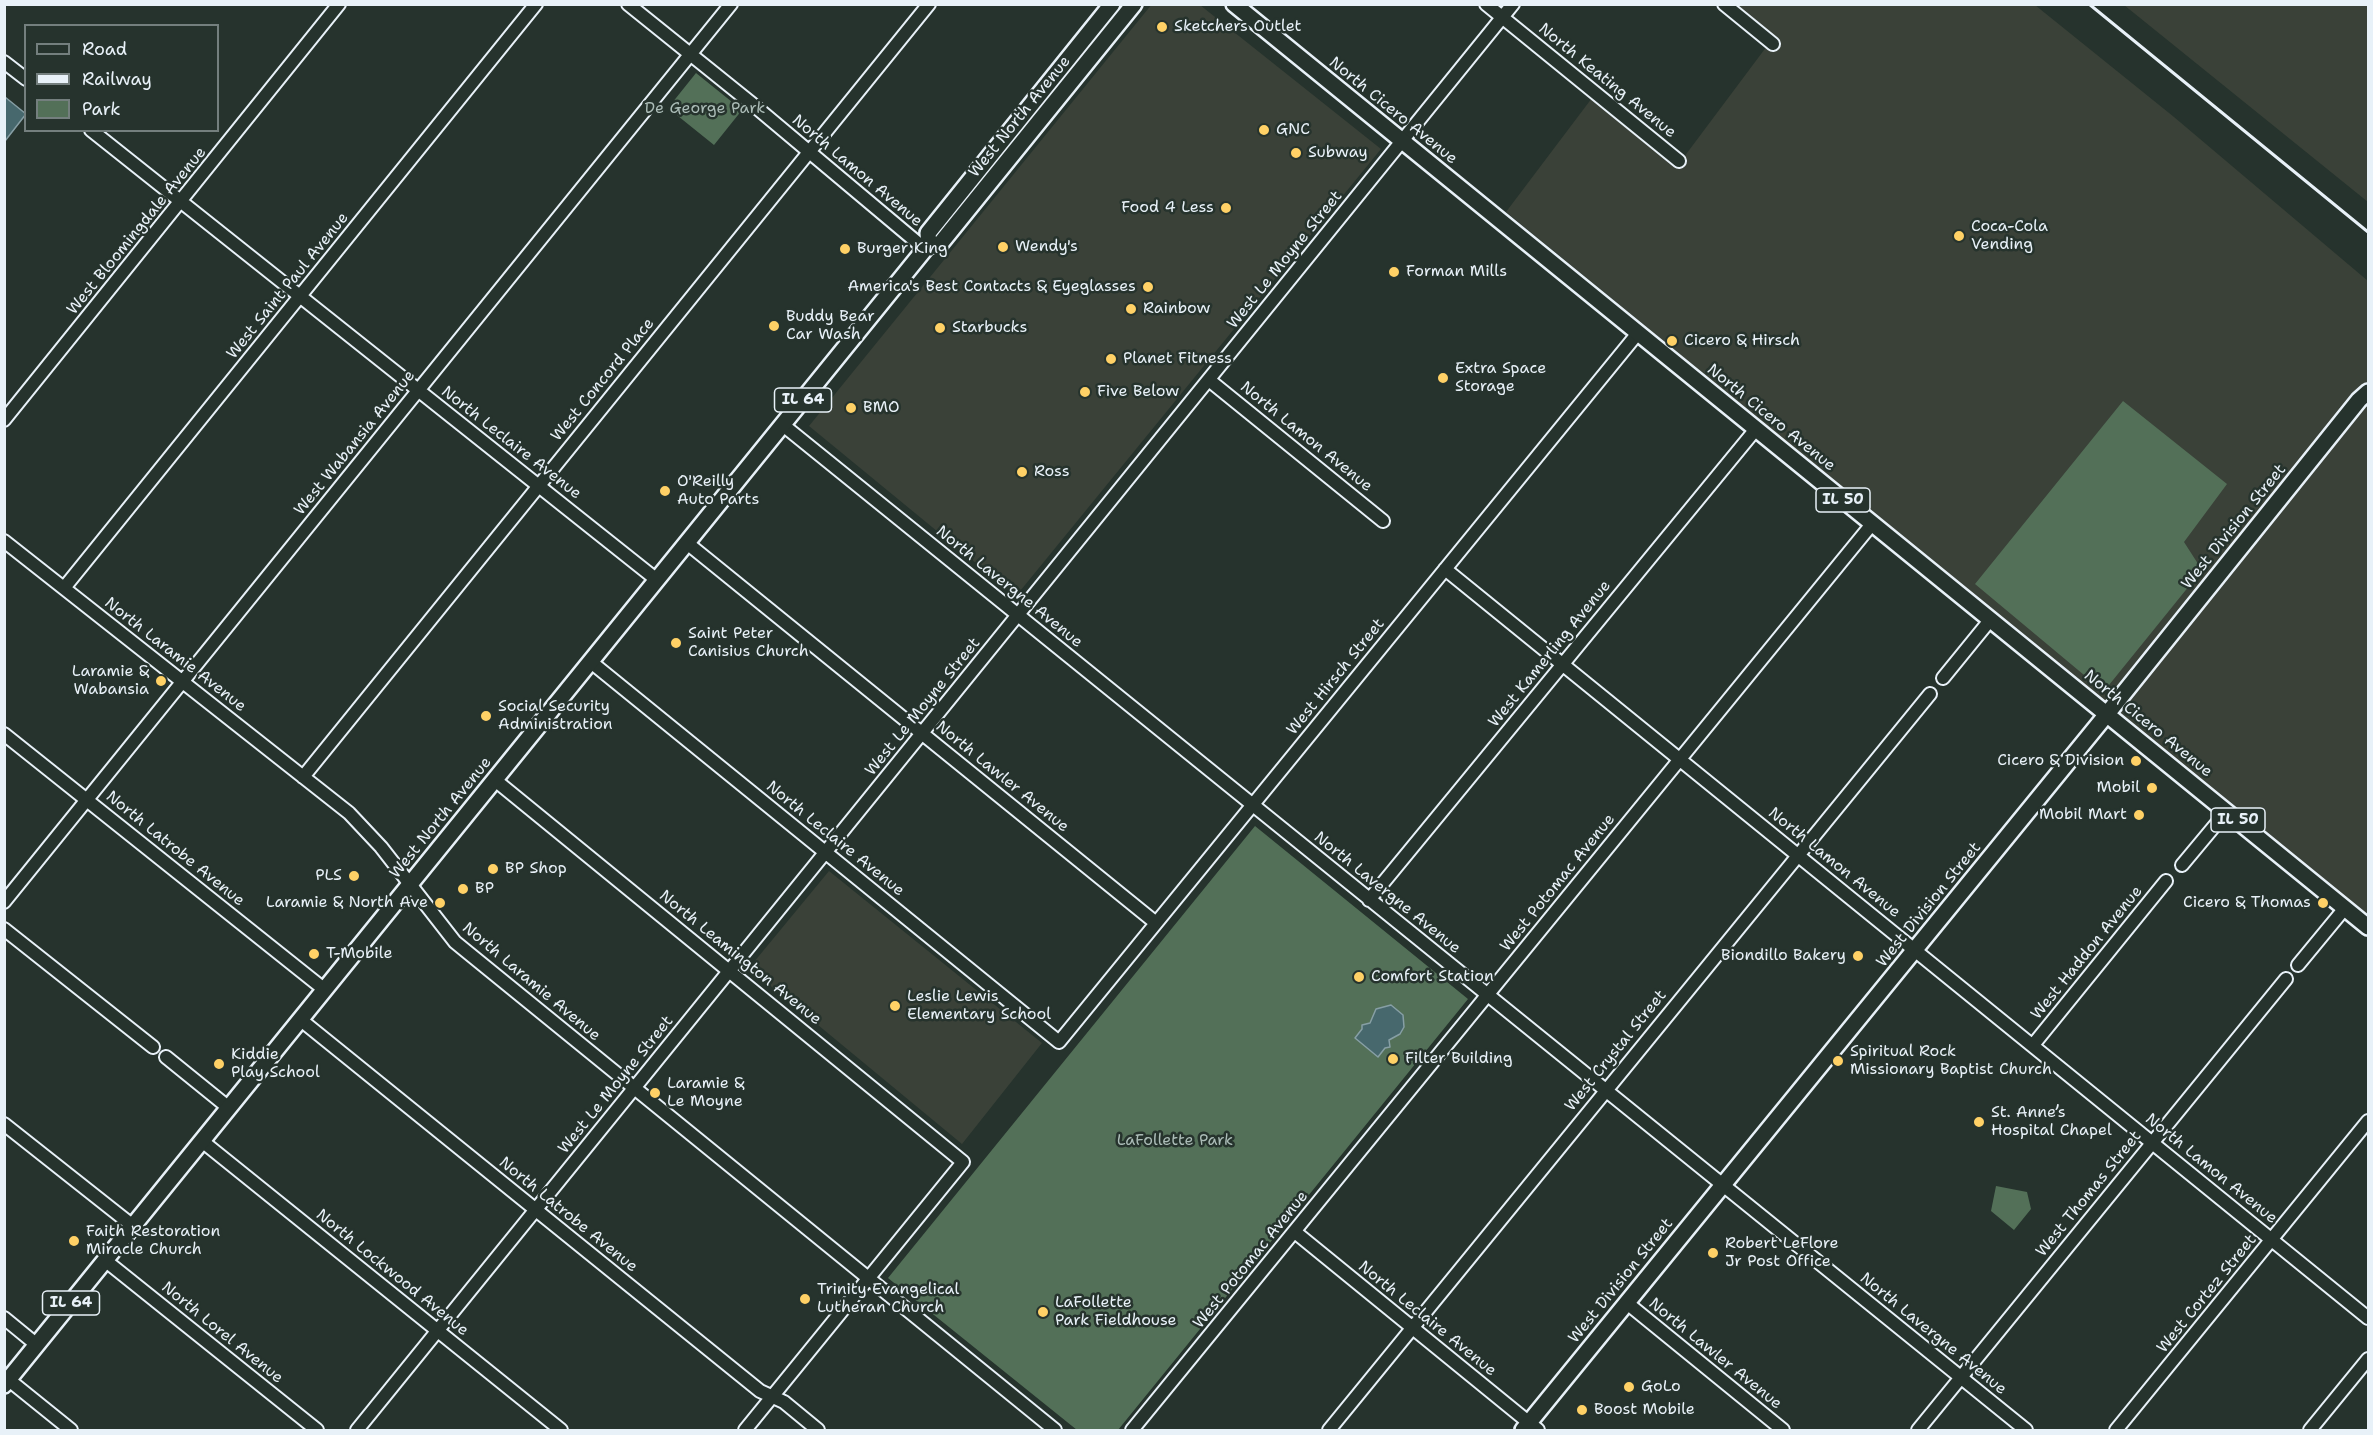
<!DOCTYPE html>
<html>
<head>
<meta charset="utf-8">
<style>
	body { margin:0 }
	#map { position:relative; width:2373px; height:1435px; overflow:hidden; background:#26332d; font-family:"Shantell Sans",sans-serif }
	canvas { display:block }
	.frame { position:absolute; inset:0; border:6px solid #e8f1f8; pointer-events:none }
	.legend { position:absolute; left:24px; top:24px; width:195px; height:108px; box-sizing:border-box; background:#26332d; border:2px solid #747f7e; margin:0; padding:8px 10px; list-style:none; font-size:18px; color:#e8f1f8 }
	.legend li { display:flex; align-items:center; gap:12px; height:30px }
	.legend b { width:30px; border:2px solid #747f7e }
</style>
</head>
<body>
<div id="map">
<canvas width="2373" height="1435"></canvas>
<div class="frame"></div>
<ul class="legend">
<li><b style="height:8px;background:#26332d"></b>Road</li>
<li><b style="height:8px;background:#e8f1f8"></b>Railway</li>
<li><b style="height:16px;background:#537058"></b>Park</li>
</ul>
</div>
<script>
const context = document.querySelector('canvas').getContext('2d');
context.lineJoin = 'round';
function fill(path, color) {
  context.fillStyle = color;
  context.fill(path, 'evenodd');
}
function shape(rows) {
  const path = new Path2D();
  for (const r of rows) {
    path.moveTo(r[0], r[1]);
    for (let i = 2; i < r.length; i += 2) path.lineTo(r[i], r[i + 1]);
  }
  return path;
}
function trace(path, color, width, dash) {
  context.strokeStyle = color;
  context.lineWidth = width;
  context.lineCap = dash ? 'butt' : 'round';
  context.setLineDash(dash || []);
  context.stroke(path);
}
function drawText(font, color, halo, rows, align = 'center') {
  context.font = font + ' "Shantell Sans",sans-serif';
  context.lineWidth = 5;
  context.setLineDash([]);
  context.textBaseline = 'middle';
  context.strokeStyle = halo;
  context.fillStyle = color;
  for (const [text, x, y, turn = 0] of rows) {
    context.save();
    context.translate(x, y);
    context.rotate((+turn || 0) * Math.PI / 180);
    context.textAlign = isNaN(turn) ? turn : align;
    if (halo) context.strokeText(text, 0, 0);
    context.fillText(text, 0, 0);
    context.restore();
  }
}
fill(shape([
	[1152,4,1200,5,1381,149,1016,596,809,426],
	[1733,5,2035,5,2174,117,2368,281,2368,917,1506,212,1592,98,1678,165,1773,38],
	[2124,5,2368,5,2368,202],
	[829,871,1042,1043,962,1144,749,968]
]), '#3a4138');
fill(shape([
	[696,73,742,110,714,145,668,108],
	[2123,401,2227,484,2184,542,2202,570,2109,685,2096,685,1975,584],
	[1255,826,1468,999,1118,1430,1077,1430,888,1278],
	[1996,1186,2027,1192,2031,1209,2014,1230,1991,1211]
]), '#537058');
const water = shape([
	[5,97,26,114,5,141,4,141,5,97],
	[1391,1005,1403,1015,1404,1027,1400,1034,1389,1040,1390,1047,1385,1048,1378,1057,1355,1038,1362,1029,1362,1025,1370,1023,1376,1009,1391,1005]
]);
fill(water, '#47686d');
trace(water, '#879fa5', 1.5);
const minor = shape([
	[628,4,751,103,925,249],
	[1486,4,1679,161],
	[1724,4,1773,44],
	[4,62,26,79],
	[91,130,657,580],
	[1209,380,1383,521],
	[4,420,339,4],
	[783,425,2026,1430],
	[4,541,349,813,381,847,455,942,466,951,1055,1430],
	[687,543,1156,923],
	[1445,569,2368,1318],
	[64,588,536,4],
	[591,662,1059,1042,1638,333],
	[1943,678,1991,619],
	[4,734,325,990],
	[303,777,929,4],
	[495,780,963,1162,745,1430],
	[2182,865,2227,811],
	[1369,900,1756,429],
	[4,902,731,4],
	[4,929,153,1047],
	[2298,965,2345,908],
	[301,1020,760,1391,784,1402,818,1430],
	[2033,1045,2166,881],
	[166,1057,229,1108],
	[4,1124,133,1226],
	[202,1141,561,1430],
	[1295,1232,1538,1430],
	[106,1261,317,1430],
	[1627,1303,1783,1430],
	[4,1318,37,1345],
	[9,1380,71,1430],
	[357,1430,1513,4],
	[1132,1430,1872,524],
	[1329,1430,1930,694],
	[1918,1430,2286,979],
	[2116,1430,2368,1121],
	[2310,1430,2368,1359]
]);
const major = shape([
	[1234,4,2368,927],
	[929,245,928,233,1112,4],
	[4,1385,925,249,929,245,940,244,1134,4],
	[1523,1430,2107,714,2359,400,2368,392]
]);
trace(minor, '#e8f1f8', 16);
trace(major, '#e8f1f8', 20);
trace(minor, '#26332d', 12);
trace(major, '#26332d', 15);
trace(shape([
	[2089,4,2368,232]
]), '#e8f1f8', 3);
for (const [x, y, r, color] of [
	[1162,27,6,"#ffd166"],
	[1264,130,6,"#ffd166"],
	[1296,153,6,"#ffd166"],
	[1226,208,6,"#ffd166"],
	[1959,236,6,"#ffd166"],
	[1003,247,6,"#ffd166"],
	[845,249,6,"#ffd166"],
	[1394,272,6,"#ffd166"],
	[1148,287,6,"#ffd166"],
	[1131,309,6,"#ffd166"],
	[774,326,6,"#ffd166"],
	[940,328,6,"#ffd166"],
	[1672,341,6,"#ffd166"],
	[1111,359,6,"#ffd166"],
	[1443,378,6,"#ffd166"],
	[1085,392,6,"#ffd166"],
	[851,408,6,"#ffd166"],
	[1022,472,6,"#ffd166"],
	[665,491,6,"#ffd166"],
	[676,643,6,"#ffd166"],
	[161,681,6,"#ffd166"],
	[486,716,6,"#ffd166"],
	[2136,761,6,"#ffd166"],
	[2152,788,6,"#ffd166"],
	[2139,815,6,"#ffd166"],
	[493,869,6,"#ffd166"],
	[354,876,6,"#ffd166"],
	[463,889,6,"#ffd166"],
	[440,903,6,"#ffd166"],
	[2323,903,6,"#ffd166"],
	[314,954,6,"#ffd166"],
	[1858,956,6,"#ffd166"],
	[1359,977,6,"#ffd166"],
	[895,1006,6,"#ffd166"],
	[1393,1059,6,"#ffd166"],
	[1838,1061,6,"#ffd166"],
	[219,1064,6,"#ffd166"],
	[655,1093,6,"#ffd166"],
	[1979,1122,6,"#ffd166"],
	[74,1241,6,"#ffd166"],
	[1713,1253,6,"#ffd166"],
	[805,1299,6,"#ffd166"],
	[1043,1312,6,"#ffd166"],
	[1629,1387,6,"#ffd166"],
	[1582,1410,6,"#ffd166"]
]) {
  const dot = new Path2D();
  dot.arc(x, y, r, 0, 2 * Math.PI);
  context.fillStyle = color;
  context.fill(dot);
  trace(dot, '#26332d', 2);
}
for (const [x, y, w] of [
	[803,400,57],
	[1843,500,54],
	[2238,820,54],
	[71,1303,57]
]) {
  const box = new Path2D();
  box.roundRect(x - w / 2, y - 12, w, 24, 4.5);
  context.fillStyle = '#26332d';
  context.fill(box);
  trace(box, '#e8f1f8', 1.5);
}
drawText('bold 15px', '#e8f1f8', null, [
	["IL 64",803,400],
	["IL 50",1843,500],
	["IL 50",2238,820],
	["IL 64",71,1303]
]);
drawText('16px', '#e8f1f8', '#26332d', [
	["Sketchers Outlet",1174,27],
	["GNC",1276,130],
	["Subway",1308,153],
	["Food 4 Less",1214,208,"right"],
	["Coca-Cola",1971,227],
	["Vending",1971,245],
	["Wendy's",1015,247],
	["Burger King",857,249],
	["Forman Mills",1406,272],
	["America's Best Contacts & Eyeglasses",1136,287,"right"],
	["Rainbow",1143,309],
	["Buddy Bear",786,317],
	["Car Wash",786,335],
	["Starbucks",952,328],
	["Cicero & Hirsch",1684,341],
	["Planet Fitness",1123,359],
	["Extra Space",1455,369],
	["Storage",1455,387],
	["Five Below",1097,392],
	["BMO",863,408],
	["Ross",1034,472],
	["O'Reilly",677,482],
	["Auto Parts",677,500],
	["Saint Peter",688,634],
	["Canisius Church",688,652],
	["Laramie &",149,672,"right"],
	["Wabansia",149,690,"right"],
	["Social Security",498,707],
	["Administration",498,725],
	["Cicero & Division",2124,761,"right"],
	["Mobil",2140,788,"right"],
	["Mobil Mart",2127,815,"right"],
	["BP Shop",505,869],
	["PLS",342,876,"right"],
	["BP",475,889],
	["Laramie & North Ave",428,903,"right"],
	["Cicero & Thomas",2311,903,"right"],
	["T-Mobile",326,954],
	["Biondillo Bakery",1846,956,"right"],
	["Comfort Station",1371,977],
	["Leslie Lewis",907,997],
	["Elementary School",907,1015],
	["Spiritual Rock",1850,1052],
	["Missionary Baptist Church",1850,1070],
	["Kiddie",231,1055],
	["Play School",231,1073],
	["Filter Building",1405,1059],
	["Laramie &",667,1084],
	["Le Moyne",667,1102],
	["St. Anne’s",1991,1113],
	["Hospital Chapel",1991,1131],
	["Faith Restoration",86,1232],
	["Miracle Church",86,1250],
	["Robert LeFlore",1725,1244],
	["Jr Post Office",1725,1262],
	["Trinity Evangelical",817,1290],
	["Lutheran Church",817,1308],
	["LaFollette",1055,1303],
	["Park Fieldhouse",1055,1321],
	["GoLo",1641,1387],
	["Boost Mobile",1594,1410]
], 'left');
drawText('16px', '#e8f1f8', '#26332d', [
	["North Keating Avenue",1607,81,39],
	["North Cicero Avenue",1393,111,39],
	["West North Avenue",1020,117,-51],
	["North Lamon Avenue",857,171,40],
	["West Bloomingdale Avenue",137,231,-51],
	["West Le Moyne Street",1285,260,-51],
	["West Saint Paul Avenue",288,286,-51],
	["West Concord Place",603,380,-51],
	["North Cicero Avenue",1771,418,39],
	["North Lamon Avenue",1306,437,39],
	["West Wabansia Avenue",355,443,-51],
	["North Leclaire Avenue",511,443,38],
	["West Division Street",2234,527,-51],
	["North Lavergne Avenue",1009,587,39],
	["West Kamerling Avenue",1550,654,-51],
	["North Laramie Avenue",175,655,38],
	["West Hirsch Street",1336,677,-51],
	["West Le Moyne Street",923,707,-51],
	["North Cicero Avenue",2148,724,39],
	["North Lawler Avenue",1002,777,39],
	["West North Avenue",441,818,-51],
	["North Leclaire Avenue",835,839,39],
	["North Latrobe Avenue",175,849,39],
	["North Lamon Avenue",1834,863,39],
	["West Potomac Avenue",1558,883,-51],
	["North Lavergne Avenue",1387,893,39],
	["West Division Street",1929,905,-51],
	["West Haddon Avenue",2087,953,-51],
	["North Leamington Avenue",740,958,39],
	["North Laramie Avenue",531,982,40],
	["West Crystal Street",1616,1051,-51],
	["West Le Moyne Street",616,1085,-51],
	["North Lamon Avenue",2211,1169,39],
	["West Thomas Street",2089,1194,-51],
	["North Latrobe Avenue",568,1215,39],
	["West Potomac Avenue",1251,1260,-51],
	["North Lockwood Avenue",392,1273,39],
	["West Division Street",1621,1281,-51],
	["West Cortez Street",2207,1294,-51],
	["North Leclaire Avenue",1427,1319,39],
	["North Lorel Avenue",222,1333,39],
	["North Lavergne Avenue",1933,1334,39],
	["North Lawler Avenue",1715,1354,39]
]);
drawText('16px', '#acbdb8', '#26332d', [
	["De George Park",705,109],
	["LaFollette Park",1175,1141]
]);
</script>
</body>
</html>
